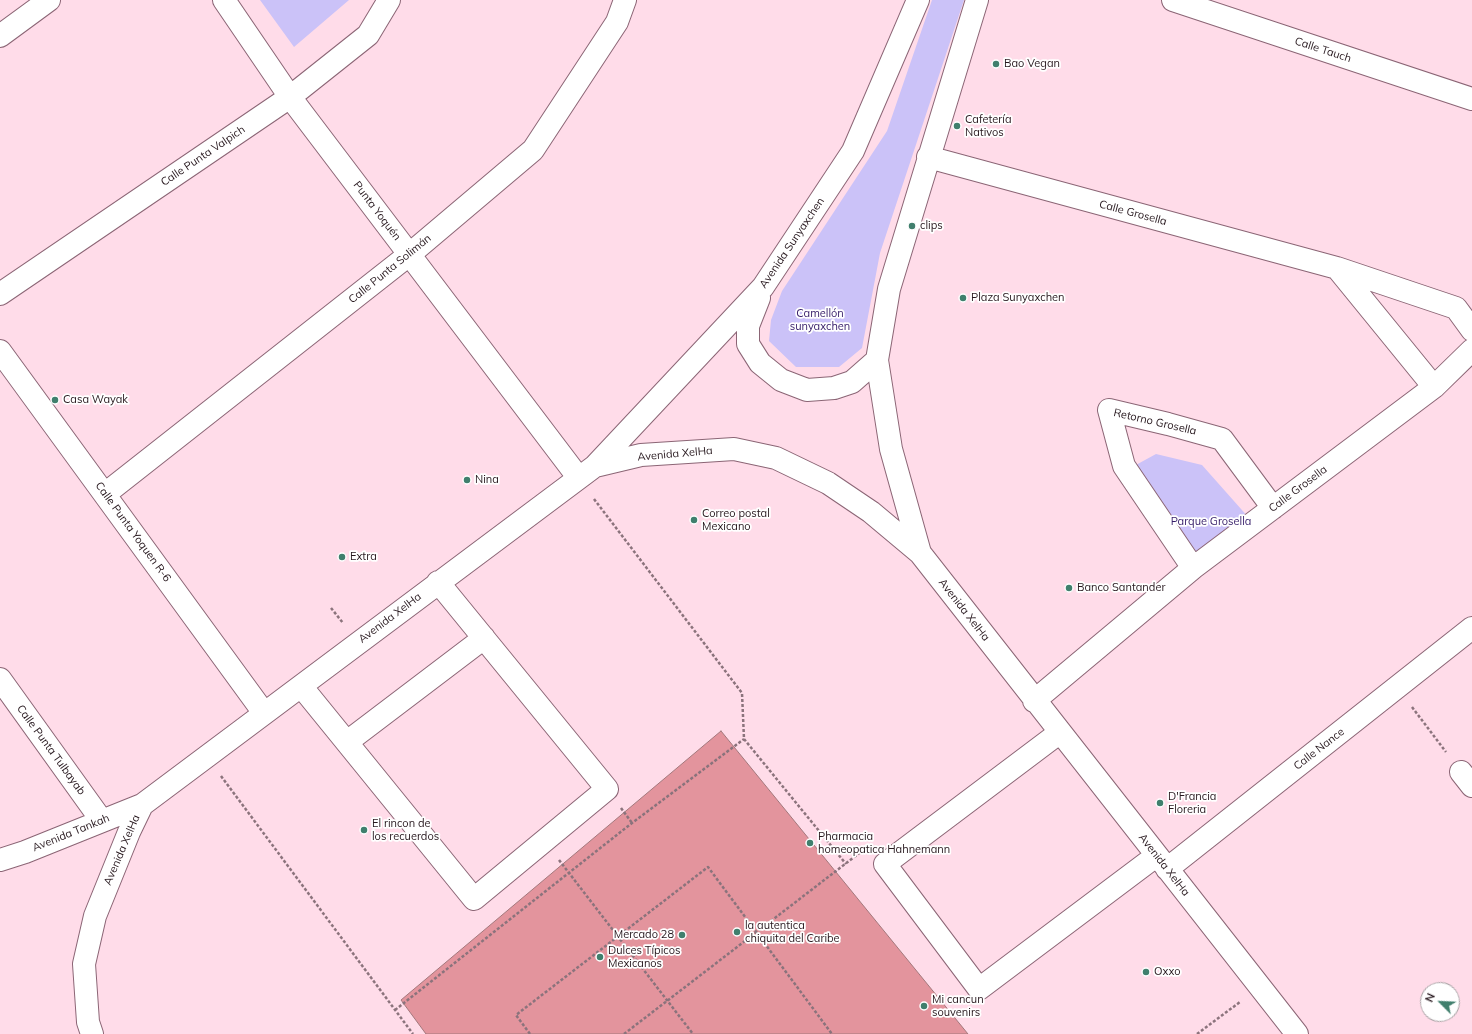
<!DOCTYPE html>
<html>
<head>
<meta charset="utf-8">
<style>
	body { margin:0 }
	#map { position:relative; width:1472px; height:1034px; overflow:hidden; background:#ffdce9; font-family:Mulish,sans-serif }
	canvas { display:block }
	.north { position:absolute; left:1420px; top:982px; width:40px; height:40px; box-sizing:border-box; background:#fff; border:1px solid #a9a3a5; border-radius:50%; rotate:294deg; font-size:11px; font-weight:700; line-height:16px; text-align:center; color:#27181e }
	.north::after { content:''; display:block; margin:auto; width:14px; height:18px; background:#407f6d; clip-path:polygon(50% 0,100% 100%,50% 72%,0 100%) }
</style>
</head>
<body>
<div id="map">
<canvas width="1472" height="1034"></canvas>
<div class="north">N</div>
</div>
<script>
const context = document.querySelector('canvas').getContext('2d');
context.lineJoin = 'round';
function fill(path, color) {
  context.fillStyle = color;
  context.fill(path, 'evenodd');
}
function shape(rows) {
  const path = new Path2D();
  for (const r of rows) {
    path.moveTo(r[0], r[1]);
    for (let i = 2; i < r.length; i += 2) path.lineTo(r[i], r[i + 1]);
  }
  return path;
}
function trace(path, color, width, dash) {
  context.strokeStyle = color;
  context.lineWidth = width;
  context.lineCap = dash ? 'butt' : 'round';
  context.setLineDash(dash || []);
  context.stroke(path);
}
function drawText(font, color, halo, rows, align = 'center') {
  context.font = font + ' Mulish,sans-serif';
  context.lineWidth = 3.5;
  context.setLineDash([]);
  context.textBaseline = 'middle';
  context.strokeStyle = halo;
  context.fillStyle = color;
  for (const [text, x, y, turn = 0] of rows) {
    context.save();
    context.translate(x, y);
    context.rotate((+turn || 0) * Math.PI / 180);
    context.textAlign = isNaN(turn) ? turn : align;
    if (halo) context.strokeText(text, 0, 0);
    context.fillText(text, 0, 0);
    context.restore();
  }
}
fill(shape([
	[260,0,349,0,294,47],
	[932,0,964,0,880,253,862,348,839,367,796,367,769,341,771,320,782,291,887,131],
	[1156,454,1202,465,1257,527,1207,567,1134,466]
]), '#cbc2f8');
const building = shape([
	[721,731,968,1034,426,1034,401,1000,721,731]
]);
fill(building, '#e3949d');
trace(building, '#a3787c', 1);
const minor = shape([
	[224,0,290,97,578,477],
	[1173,0,1472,99],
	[0,36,49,0],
	[928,157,1337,268,1434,387],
	[1337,268,1456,308,1472,330],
	[0,294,290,97,368,35,389,0],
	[759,298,748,326,748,344,760,363,781,380,807,390,834,388,852,382,877,360],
	[0,351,264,713],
	[595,466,763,287,853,151,918,0],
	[105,494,410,254,533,150,617,22,625,0],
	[920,553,891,449,877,360,889,289,977,0],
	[1193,568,1124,466,1109,410,1168,424,1222,439,1273,508],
	[0,679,102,821],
	[301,686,474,899,607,789,438,582],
	[1034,701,1193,568,1434,387,1472,350],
	[1059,733,885,864,979,989,1156,856],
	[347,742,484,638],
	[1461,772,1472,786],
	[0,860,25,852,142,805],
	[1167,869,1472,628],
	[92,1034,88,1022,84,964,95,916,129,832,142,805,595,466,641,455,734,449,776,458,828,483,871,512,920,553,1297,1034]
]);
trace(minor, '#8b6575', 24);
trace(shape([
	[594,499,742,693,744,739,846,864],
	[331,608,343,623],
	[1412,707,1446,752],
	[221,776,413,1034],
	[621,808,632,823],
	[559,860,693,1034],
	[395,1010,632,823,744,739],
	[530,1034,516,1015,708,867,832,1034],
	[624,1034,862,851],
	[1197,1034,1240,1002]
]), '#8b737c', 2.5, [3, 2]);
trace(minor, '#fff', 22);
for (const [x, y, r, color] of [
	[996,64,4,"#407f6d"],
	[957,126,4,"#407f6d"],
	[912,226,4,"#407f6d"],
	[963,298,4,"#407f6d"],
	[55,400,4,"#407f6d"],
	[467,480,4,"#407f6d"],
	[694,520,4,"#407f6d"],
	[342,557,4,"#407f6d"],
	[1069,588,4,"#407f6d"],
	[1160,803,4,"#407f6d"],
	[364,830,4,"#407f6d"],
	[810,843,4,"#407f6d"],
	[737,932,4,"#407f6d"],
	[682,935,4,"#407f6d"],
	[600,957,4,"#407f6d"],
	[1146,972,4,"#407f6d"],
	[924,1006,4,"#407f6d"]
]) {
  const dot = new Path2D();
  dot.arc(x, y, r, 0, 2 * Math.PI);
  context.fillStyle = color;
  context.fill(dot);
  trace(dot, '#fff', 1.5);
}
drawText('11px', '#27181e', '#fff', [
	["Calle Tauch",1323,50,18],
	["Calle Punta Valpich",203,156,-34],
	["Punta Yoquén",377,211,53],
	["Calle Grosella",1133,213,15],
	["Avenida Sunyaxchen",792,243,-56],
	["Calle Punta Solimán",390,269,-39],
	["Retorno Grosella",1155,422,13],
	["Avenida XelHa",675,454,-5],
	["Calle Grosella",1298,489,-37],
	["Calle Punta Yoquen R-6",133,532,54],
	["Avenida XelHa",964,610,52],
	["Avenida XelHa",390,618,-37],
	["Calle Nance",1319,749,-38],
	["Calle Punta Tulbayab",51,750,54],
	["Avenida Tankah",71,833,-22],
	["Avenida XelHa",122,850,-67],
	["Avenida XelHa",1164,865,52]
]);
drawText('11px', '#27181e', '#fff', [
	["Bao Vegan",1004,64],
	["Cafetería",965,120],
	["Nativos",965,133],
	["clips",920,226],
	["Plaza Sunyaxchen",971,298],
	["Casa Wayak",63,400],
	["Nina",475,480],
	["Correo postal",702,514],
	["Mexicano",702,527],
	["Extra",350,557],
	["Banco Santander",1077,588],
	["D'Francia",1168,797],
	["Floreria",1168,810],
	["El rincon de",372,824],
	["los recuerdos",372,837],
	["Pharmacia",818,837],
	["homeopatica Hahnemann",818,850],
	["la autentica",745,926],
	["chiquita del Caribe",745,939],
	["Mercado 28",674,935,"right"],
	["Dulces Típicos",608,951],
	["Mexicanos",608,964],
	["Oxxo",1154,972],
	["Mi cancun",932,1000],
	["souvenirs",932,1013]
], 'left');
drawText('11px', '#351c68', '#fff', [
	["Camellón",820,314],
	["sunyaxchen",820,327],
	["Parque Grosella",1211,522]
]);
</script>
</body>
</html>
